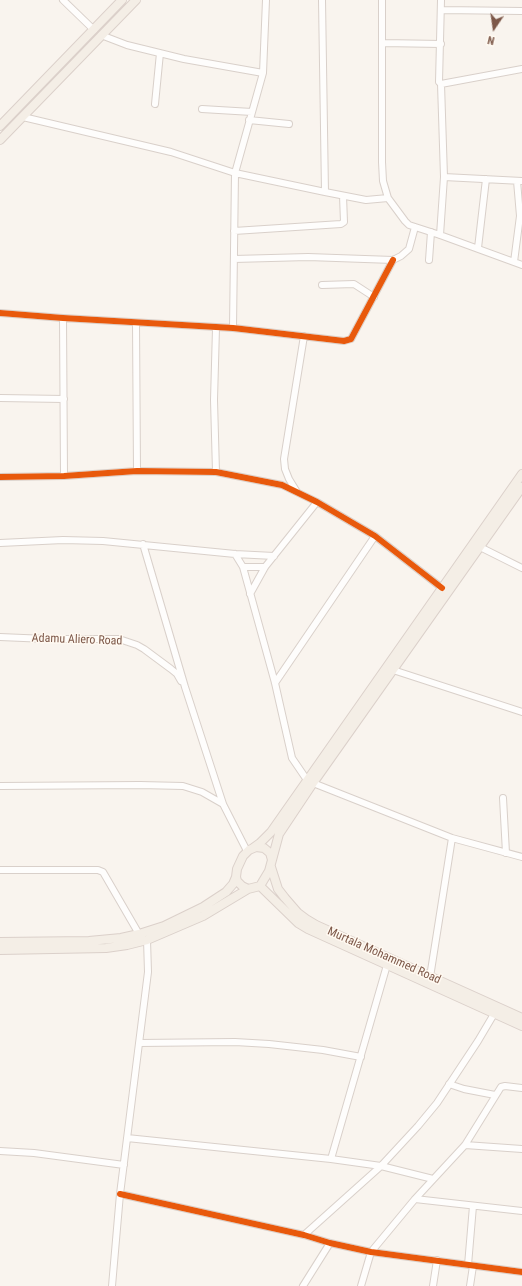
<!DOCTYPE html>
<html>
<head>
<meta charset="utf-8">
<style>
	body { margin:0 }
	#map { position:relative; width:522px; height:1286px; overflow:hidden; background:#f9f4ee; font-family:"Roboto Condensed",sans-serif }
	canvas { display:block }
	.north { position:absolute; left:474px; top:8px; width:40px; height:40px; -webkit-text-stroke:3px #fff9f1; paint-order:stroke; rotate:193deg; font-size:11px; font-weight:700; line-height:16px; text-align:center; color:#7d5849 }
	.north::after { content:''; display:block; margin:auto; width:14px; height:18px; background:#7d5849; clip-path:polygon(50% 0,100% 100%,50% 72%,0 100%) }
</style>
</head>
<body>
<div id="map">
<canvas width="522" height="1286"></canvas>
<div class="north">N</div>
</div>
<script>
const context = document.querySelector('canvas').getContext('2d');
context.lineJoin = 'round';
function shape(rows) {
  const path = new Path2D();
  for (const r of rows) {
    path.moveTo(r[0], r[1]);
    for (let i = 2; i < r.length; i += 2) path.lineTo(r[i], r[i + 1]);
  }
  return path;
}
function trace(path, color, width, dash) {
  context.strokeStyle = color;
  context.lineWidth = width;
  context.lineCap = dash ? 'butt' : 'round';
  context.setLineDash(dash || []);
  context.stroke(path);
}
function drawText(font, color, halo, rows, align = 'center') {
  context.font = font + ' "Roboto Condensed",sans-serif';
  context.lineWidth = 3;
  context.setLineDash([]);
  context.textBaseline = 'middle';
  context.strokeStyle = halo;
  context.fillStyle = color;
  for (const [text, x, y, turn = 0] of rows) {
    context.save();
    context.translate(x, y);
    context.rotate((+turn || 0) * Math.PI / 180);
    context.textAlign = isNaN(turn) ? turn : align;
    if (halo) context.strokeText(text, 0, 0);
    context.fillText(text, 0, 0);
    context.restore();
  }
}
const minor = shape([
	[63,0,94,30],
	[322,0,325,192],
	[382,0,382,162,383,181,388,198,405,221,409,225,440,235,522,265],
	[441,10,522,11],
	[101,35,127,45,184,59,263,73],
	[383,43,441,44],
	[441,84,522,69],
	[155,104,160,53],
	[202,109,252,112],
	[23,117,171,152,235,173,325,192,366,200,388,198],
	[249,120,289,124],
	[444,177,522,181],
	[234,231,341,224,344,222,343,196],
	[440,235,444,177,441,84,439,82,441,0],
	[478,248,486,179],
	[234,259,308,257,393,260,401,256,409,249,415,227],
	[429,260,431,232],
	[514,262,520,216,517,181],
	[322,285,354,284,374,297],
	[0,313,63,318,233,328,344,341,351,339,393,260],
	[63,318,64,476],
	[136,323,137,471],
	[216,328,214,400,216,472],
	[233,328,235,173,263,73,266,0],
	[0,398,64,399],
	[0,477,64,476,137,471,216,472,282,485,317,502,375,536,442,588],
	[297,492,289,479,285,469,284,459,304,336],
	[0,543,63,540,103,541,235,554,274,556],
	[143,544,185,687,223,804,247,851],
	[480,547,522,568],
	[235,554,243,567,275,683,292,758,307,780],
	[243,567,265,567],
	[250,594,265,567,317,502],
	[0,637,47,639,119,639,137,645,144,649,171,669,177,674,181,681],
	[393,670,522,712],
	[275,683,375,536],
	[313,783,452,838,522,857],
	[0,786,140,785,183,786,202,792,223,804],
	[503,798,506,853],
	[0,870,98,870,103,872,139,934],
	[430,977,452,838],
	[139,1043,235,1042,269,1044,323,1050,361,1057],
	[449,1084,464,1089,495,1095],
	[127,1138,331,1159,381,1166,433,1179],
	[465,1145,522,1149],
	[0,1151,34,1153,124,1165],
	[331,1159,387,965],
	[120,1194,304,1235,330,1243,371,1252,522,1272],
	[415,1199,522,1211],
	[304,1235,381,1166,418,1126,437,1103,478,1041,494,1014],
	[468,1265,473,1206],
	[112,1286,120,1194,148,972,147,940],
	[303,1286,330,1243],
	[361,1286,371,1252,415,1199,465,1145,501,1087,505,1086,522,1088],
	[433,1286,437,1260],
	[470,1286,473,1266]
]);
const major = shape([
	[0,126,122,0],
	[0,140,136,0],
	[253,848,260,843,271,832,522,474],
	[272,860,279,834,313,783,522,487],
	[271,867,278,889,285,898,298,913,306,919,316,925,522,1018],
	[260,886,298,923,308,929,522,1026],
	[0,942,89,941,121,938,139,934,164,926,203,907,226,892,233,884,236,877],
	[0,950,106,948,127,945,147,940,203,916,248,889,260,886,269,871,272,860,270,853,264,848,256,847,249,850,243,856,237,869,236,877,237,881,242,886,248,889]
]);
trace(minor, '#d9d0ca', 8);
trace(major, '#dbd0ca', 10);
trace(minor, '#fefdfc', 6);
trace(major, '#f4eee6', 8);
trace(shape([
	[0,313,63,318,233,328,344,341,351,339,393,260],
	[0,477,64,476,137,471,216,472,282,485,317,502,375,536,442,588],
	[120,1194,304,1235,330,1243,371,1252,522,1272]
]), '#e8590c', 6);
drawText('12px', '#7d5849', '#fff9f1', [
	["Adamu Aliero Road",77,640,2],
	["Murtala Mohammed Road",384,956,24]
]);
</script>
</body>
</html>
